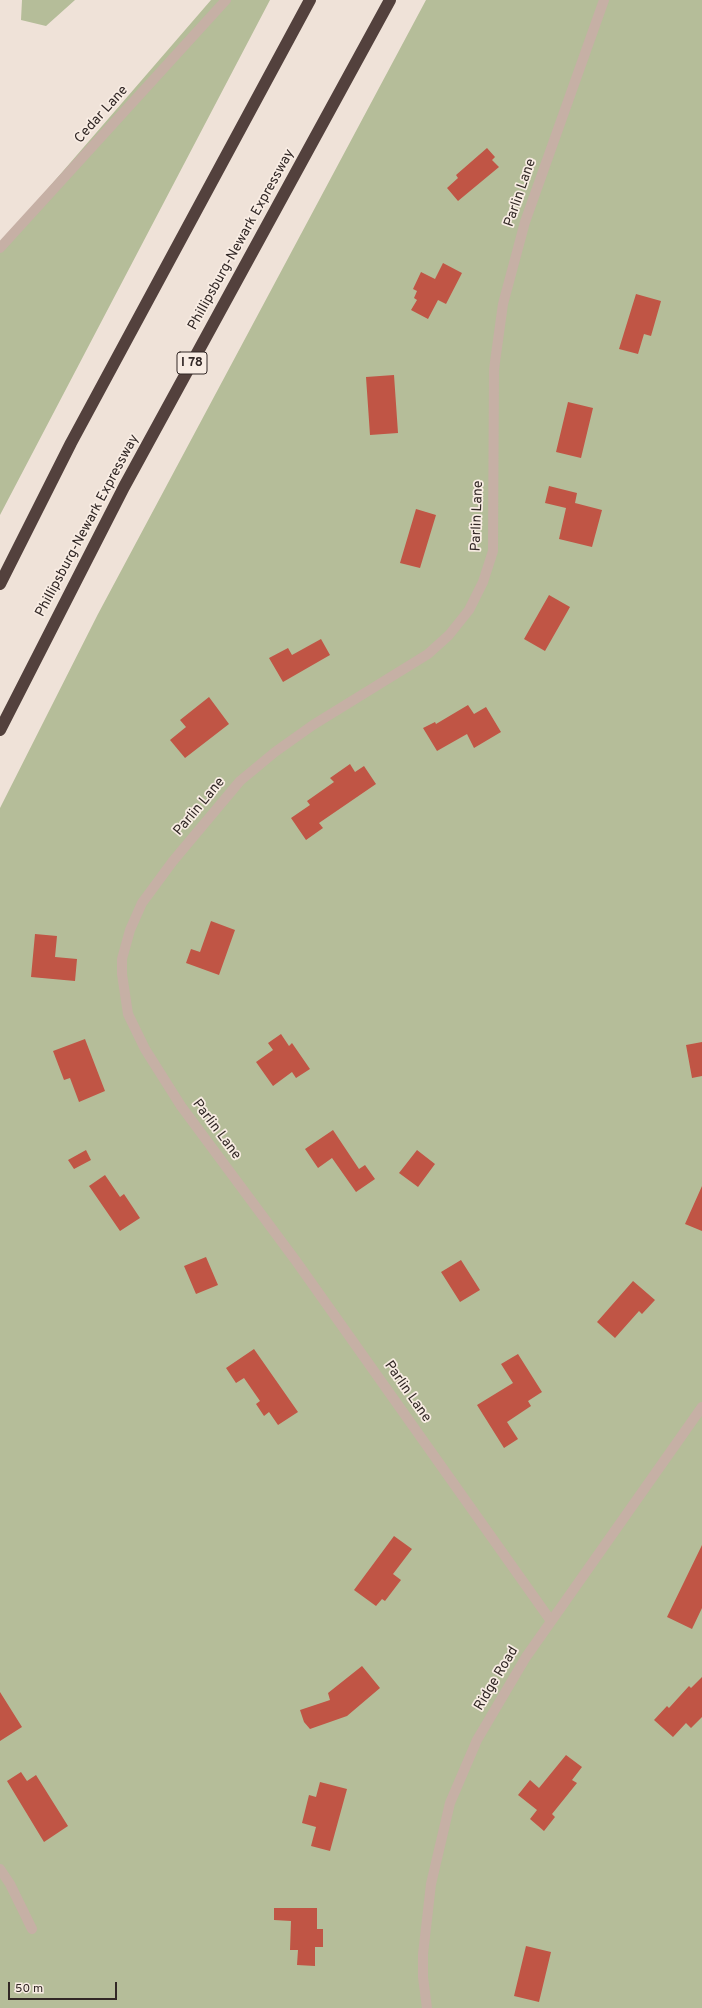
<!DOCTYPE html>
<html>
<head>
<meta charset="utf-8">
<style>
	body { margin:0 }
	#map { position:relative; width:702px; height:2008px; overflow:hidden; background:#efe2d8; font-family:Overpass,sans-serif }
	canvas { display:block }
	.scale { position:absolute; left:8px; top:1982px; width:109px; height:18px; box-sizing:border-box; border:2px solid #322826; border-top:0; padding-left:5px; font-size:12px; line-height:14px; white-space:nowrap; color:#322826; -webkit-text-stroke:3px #f8ece3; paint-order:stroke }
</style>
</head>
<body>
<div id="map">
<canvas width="702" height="2008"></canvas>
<div class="scale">50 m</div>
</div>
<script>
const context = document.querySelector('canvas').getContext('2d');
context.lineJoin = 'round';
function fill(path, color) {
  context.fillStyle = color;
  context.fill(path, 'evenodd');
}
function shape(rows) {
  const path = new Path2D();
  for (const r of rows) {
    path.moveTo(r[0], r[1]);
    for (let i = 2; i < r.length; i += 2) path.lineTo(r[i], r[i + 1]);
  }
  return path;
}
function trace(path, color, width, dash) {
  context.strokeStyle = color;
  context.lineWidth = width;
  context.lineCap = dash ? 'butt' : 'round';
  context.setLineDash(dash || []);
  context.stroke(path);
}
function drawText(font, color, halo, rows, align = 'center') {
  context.font = font + ' Overpass,sans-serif';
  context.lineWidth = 3.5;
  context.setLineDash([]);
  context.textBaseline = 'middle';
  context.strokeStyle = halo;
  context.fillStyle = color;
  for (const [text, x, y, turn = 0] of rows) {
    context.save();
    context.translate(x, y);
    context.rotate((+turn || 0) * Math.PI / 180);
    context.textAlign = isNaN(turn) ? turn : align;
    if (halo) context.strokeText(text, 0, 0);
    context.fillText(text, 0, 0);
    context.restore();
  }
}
fill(shape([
	[22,0,75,0,46,26,21,20],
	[211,0,270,0,0,515,0,244],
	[426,0,702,0,702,2008,0,2008,0,808,98,614]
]), '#b5bd99');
fill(shape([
	[487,148,495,157,492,160,499,167,458,201,447,188,458,178,456,175],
	[443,263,462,273,446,304,438,300,428,319,411,310,417,300,414,298,417,291,413,289,421,272,435,279],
	[636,294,661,301,651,336,644,334,638,354,619,349],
	[394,375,398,433,370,435,366,377],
	[568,402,593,408,581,458,556,452],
	[549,486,577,493,575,503,602,510,592,547,559,539,566,508,545,503],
	[416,509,436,515,420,568,400,563],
	[549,595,570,607,545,651,524,639],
	[321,639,330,655,283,682,269,658,288,648,292,655],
	[209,697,229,724,185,758,170,740,186,727,180,720],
	[468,705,474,714,486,707,501,732,474,748,467,734,437,751,423,728,435,722,436,724],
	[350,764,355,772,364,766,376,784,319,823,323,828,306,840,291,818,310,805,307,801,334,782,330,778],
	[211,921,235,930,219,975,186,963,191,949,200,952],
	[35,934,57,936,55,957,77,959,75,981,31,977],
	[281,1034,289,1046,292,1043,310,1069,296,1078,292,1072,273,1086,256,1062,273,1050,268,1043],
	[85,1039,105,1091,79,1102,70,1078,64,1080,53,1051],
	[702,1042,702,1076,692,1078,686,1045],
	[333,1130,359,1169,365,1165,375,1179,356,1192,332,1158,318,1168,305,1149],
	[86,1150,91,1160,74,1169,68,1160],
	[417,1150,435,1164,418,1187,399,1173],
	[105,1175,120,1197,124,1194,140,1218,120,1231,89,1186],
	[702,1186,702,1231,685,1224],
	[206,1257,218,1285,196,1294,184,1266],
	[461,1260,480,1290,460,1302,441,1272],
	[633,1281,655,1300,642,1314,639,1311,615,1338,597,1322],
	[254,1349,298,1412,278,1425,269,1412,264,1416,256,1404,260,1401,244,1378,236,1383,226,1368],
	[518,1354,542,1392,528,1401,531,1406,507,1422,518,1439,504,1448,477,1405,513,1383,501,1364],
	[394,1536,412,1549,393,1574,401,1580,385,1601,382,1599,376,1606,354,1590],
	[702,1545,702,1608,692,1629,667,1617],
	[362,1666,380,1688,347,1716,310,1729,304,1722,300,1710,330,1700,328,1693],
	[702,1677,702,1717,691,1728,686,1723,673,1737,654,1720,667,1706,669,1708,689,1686,691,1688],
	[0,1692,22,1727,0,1741],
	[566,1755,582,1767,572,1780,577,1783,552,1814,555,1817,544,1831,530,1819,537,1810,518,1795,530,1780,539,1788],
	[21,1772,27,1781,36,1775,68,1826,44,1842,7,1781],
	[320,1782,347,1789,330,1851,311,1846,316,1827,302,1823,309,1795,316,1797],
	[274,1908,317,1908,317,1929,323,1929,323,1947,315,1947,315,1966,297,1965,298,1950,290,1950,291,1921,274,1920],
	[526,1946,551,1952,539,2002,514,1996]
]), '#c05545');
trace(shape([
	[0,248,226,0],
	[551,1621,296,1261,181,1106,145,1049,128,1014,122,974,122,959,130,930,142,903,173,861,240,781,275,752,313,725,428,654,449,635,469,610,483,582,493,551,494,369,503,304,525,222,604,0],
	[0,1869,10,1884,32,1929],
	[427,2008,423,1977,423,1954,431,1884,450,1803,477,1740,526,1657,702,1407]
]), '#c6b0a5', 10);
trace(shape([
	[0,584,71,443,310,0],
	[0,730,124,487,390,0]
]), '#53413d', 12);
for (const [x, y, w] of [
	[192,363,30]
]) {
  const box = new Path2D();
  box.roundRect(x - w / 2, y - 11, w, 22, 3);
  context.fillStyle = '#f8ece3';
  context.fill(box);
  trace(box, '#322826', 1);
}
drawText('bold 13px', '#322826', null, [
	["I 78",192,363]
]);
drawText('14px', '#322826', '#f8ece3', [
	["Cedar Lane",102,115,-48],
	["Parlin Lane",521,193,-71],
	["Phillipsburg-Newark Expressway",242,240,-61],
	["Parlin Lane",478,516,-88],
	["Phillipsburg-Newark Expressway",88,526,-62],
	["Parlin Lane",200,807,-50],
	["Parlin Lane",216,1130,53],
	["Parlin Lane",407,1392,55],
	["Ridge Road",497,1679,-59]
]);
</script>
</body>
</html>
